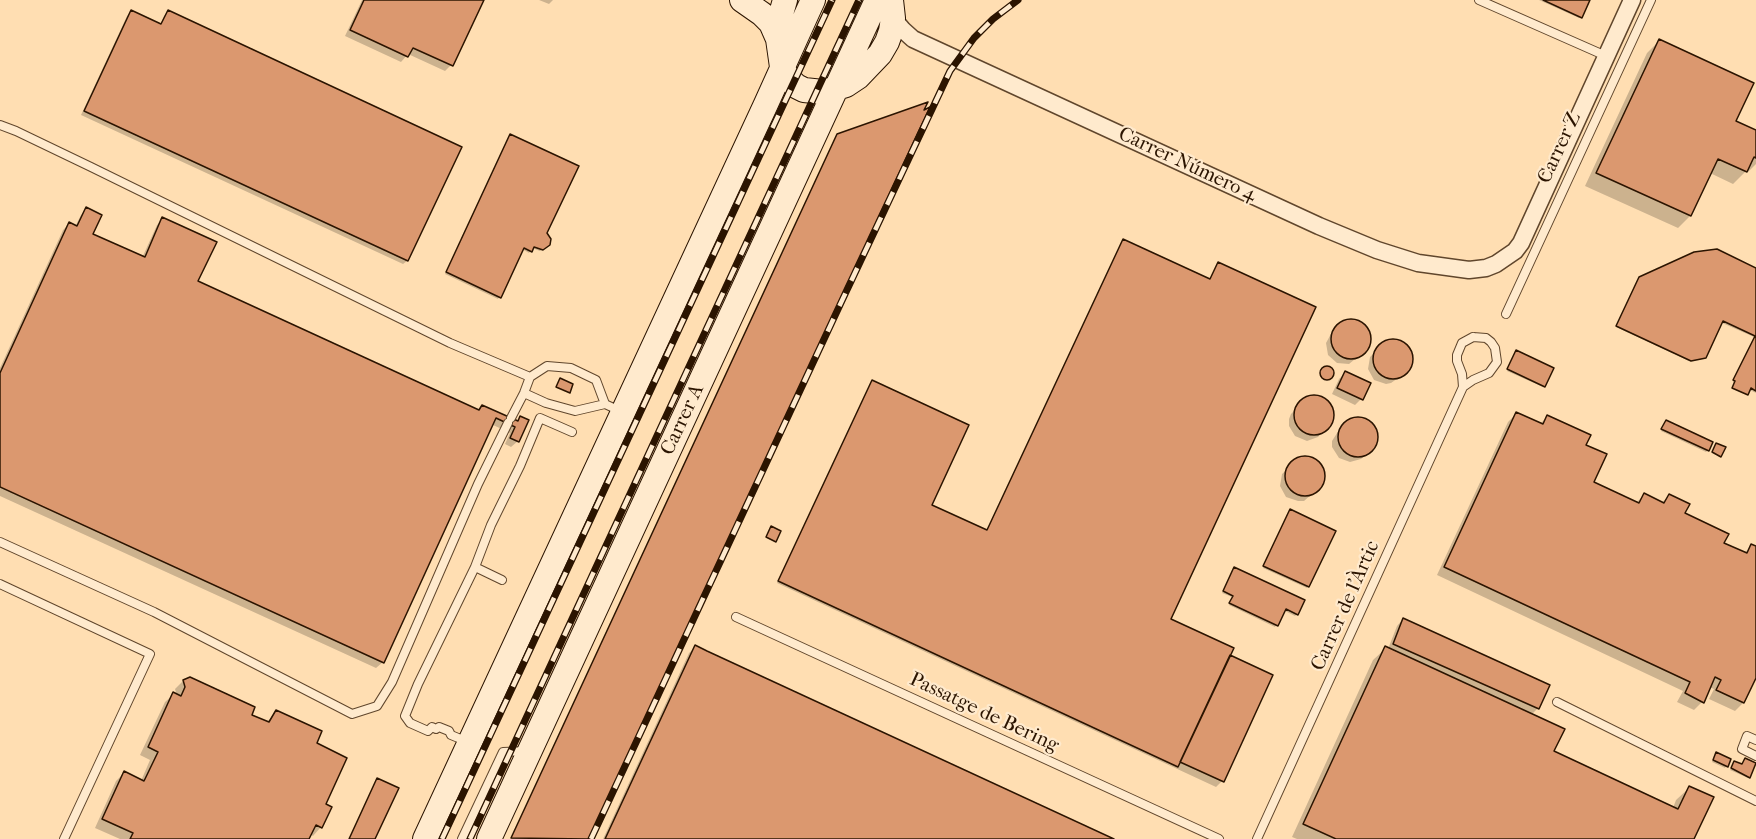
<!DOCTYPE html>
<html>
<head>
<meta charset="utf-8">
<style>
	body { margin:0 }
	canvas { display:block; background:#ffdeb2 }
</style>
</head>
<body>
<canvas width="1756" height="839"></canvas>
<script>
const context = document.querySelector('canvas').getContext('2d');
context.lineJoin = 'round';
function fill(path, color) {
  context.fillStyle = color;
  context.fill(path, 'evenodd');
}
function shape(rows) {
  const path = new Path2D();
  for (const r of rows) {
    if (r.length === 3) {
      path.moveTo(r[0] + r[2], r[1]);
      path.arc(r[0], r[1], r[2], 0, 2 * Math.PI);
      continue;
    }
    path.moveTo(r[0], r[1]);
    for (let i = 2; i < r.length; i += 2) path.lineTo(r[i], r[i + 1]);
  }
  return path;
}
function trace(path, color, width, dash) {
  context.strokeStyle = color;
  context.lineWidth = width;
  context.lineCap = dash ? 'butt' : 'round';
  context.setLineDash(dash || []);
  context.stroke(path);
}
function drawText(font, color, halo, rows, align = 'center') {
  context.font = font + ' "IM FELL French Canon",serif';
  context.lineWidth = 4.5;
  context.setLineDash([]);
  context.textBaseline = 'middle';
  context.strokeStyle = halo;
  context.fillStyle = color;
  for (const [text, x, y, turn = 0] of rows) {
    context.save();
    context.translate(x, y);
    context.rotate((+turn || 0) * Math.PI / 180);
    context.textAlign = isNaN(turn) ? turn : align;
    if (halo) context.strokeText(text, 0, 0);
    context.fillText(text, 0, 0);
    context.restore();
  }
}
fill(shape([
	[362,0,482,0,451,65,445,71,408,54,401,62,345,36],
	[539,0,553,0,549,4],
	[1539,0,1588,0,1579,18],
	[131,12,160,25,164,16,168,12,407,261,403,264,81,115,127,16],
	[1659,41,1734,122,1756,132,1756,164,1748,172,1746,171,1733,184,1710,173,1690,216,1678,228,1585,186,1647,53],
	[927,110,588,839,511,839,836,137],
	[509,137,546,234,546,246,540,251,532,248,529,253,522,249,498,299,445,274],
	[87,209,92,234,142,258,157,225,163,219,196,282,478,411,482,406,517,422,520,418,518,441,511,447,505,444,510,433,491,424,383,662,376,668,0,496,0,368,63,230,69,224,75,227,81,215],
	[1756,269,1756,393,1733,382,1754,337,1720,322,1704,357,1702,359,1689,361,1616,327,1637,281],
	[1356,321,1361,324,1369,333,1369,339,1366,350,1349,364,1337,363,1328,355,1326,343,1332,332,1339,325,1344,322],
	[1392,340,1404,343,1411,353,1412,358,1408,369,1401,376,1391,383,1386,384,1374,380,1368,369,1370,357,1386,342],
	[1515,353,1544,386,1543,387,1507,371],
	[1326,374,6],
	[1345,373,1361,399,1355,405,1332,394,1339,379],
	[871,383,930,506,1169,620,1228,656,1222,781,1216,787,777,583],
	[1307,398,1319,398,1329,404,1332,409,1332,421,1318,437,1307,441,1295,436,1289,426,1289,419,1291,414],
	[1516,414,1539,425,1547,417,1584,445,1592,483,1636,503,1644,495,1661,503,1669,496,1683,514,1722,543,1744,553,1752,546,1756,548,1756,674,1743,703,1735,711,1709,699,1714,689,1709,687,1702,702,1694,710,1677,702,1683,691,1437,575,1508,422],
	[1357,418,1368,422,1372,425,1376,436,1373,448,1366,454,1361,459,1350,462,1339,458,1332,447,1332,441,1339,430,1345,423],
	[1665,423,1708,450,1706,452,1661,431],
	[1310,458,1320,465,1323,470,1323,482,1320,487,1304,501,1298,501,1286,497,1280,486,1282,474,1299,459],
	[1289,513,1308,586,1307,588,1263,568],
	[1233,571,1303,601,1297,614,1295,616,1283,610,1275,627,1229,605,1232,597,1222,593],
	[1403,619,1538,708,1531,715,1552,752,1673,808,1676,800,1689,788,1693,839,1297,839,1292,837,1373,660,1386,648,1388,649,1397,626],
	[696,647,1111,839,603,839,689,653],
	[183,681,266,723,276,712,315,744,324,805,321,827,313,836,310,834,308,839,120,839,95,828,116,781,124,773,141,781,150,760,140,755,165,702,174,694,177,696,175,689],
	[1715,755,1726,766,1725,768,1712,762],
	[1733,764,1749,777,1748,778,1730,770]
]), '#0003');
const building = shape([
	[364,0,484,0,453,66,413,48,408,57,350,30,364,0],
	[1543,0,1590,0,1582,18,1543,0],
	[131,10,161,24,168,10,462,147,408,261,84,111,131,10],
	[1659,39,1754,83,1736,121,1756,130,1756,158,1754,157,1747,172,1718,159,1691,216,1596,173,1659,39],
	[928,102,924,110,930,107,589,839,511,838,837,134,928,102],
	[510,134,579,166,547,233,551,239,550,245,543,250,534,247,532,252,524,248,501,298,446,272,510,134],
	[86,207,102,215,93,234,145,257,162,217,217,242,198,281,479,410,482,405,518,421,520,416,529,420,519,442,510,438,515,427,496,418,384,663,0,487,0,373,69,222,77,226,86,207],
	[1123,239,1210,279,1218,262,1316,307,1171,619,1234,648,1178,767,778,581,872,380,969,425,932,505,987,530,1123,239],
	[1717,249,1756,268,1756,391,1751,388,1748,395,1732,388,1735,381,1733,380,1755,336,1723,321,1706,358,1691,361,1616,326,1639,277,1694,252,1717,249],
	[1351,339,20],
	[1393,359,20],
	[1516,350,1554,368,1545,387,1507,369,1516,350],
	[1327,373,7],
	[1345,371,1371,383,1363,400,1337,388,1345,371],
	[560,378,573,384,570,393,556,387,560,378],
	[1314,415,20],
	[1516,412,1543,424,1547,415,1591,435,1586,445,1607,454,1594,482,1639,503,1644,493,1664,503,1669,494,1690,504,1685,513,1729,534,1724,543,1747,553,1751,544,1756,546,1756,678,1744,703,1716,690,1721,680,1715,677,1704,703,1685,693,1690,682,1444,567,1516,412],
	[1358,437,20],
	[1666,420,1713,442,1709,451,1661,429,1666,420],
	[1716,443,1726,447,1721,457,1712,452,1716,443],
	[1305,476,20],
	[1290,509,1336,531,1309,587,1263,566,1290,509],
	[771,526,781,531,776,542,766,537,771,526],
	[1234,567,1305,600,1298,615,1286,609,1278,626,1229,603,1233,596,1223,591,1234,567],
	[1403,618,1550,685,1539,709,1393,644,1403,618],
	[695,645,707,651,1114,839,605,839,695,645],
	[1385,646,1565,729,1554,751,1678,809,1689,786,1714,797,1694,839,1336,839,1303,824,1385,646],
	[1230,655,1273,675,1224,782,1180,762,1230,655],
	[190,677,255,707,252,715,269,722,276,710,322,731,317,743,347,758,326,804,332,807,322,828,316,825,309,839,130,839,133,833,102,819,124,771,144,781,158,752,148,747,173,692,181,696,185,687,183,680,190,677],
	[1716,752,1731,759,1728,767,1713,760,1716,752],
	[1745,758,1756,763,1750,778,1731,768,1734,761,1742,764,1745,758],
	[377,778,399,788,375,839,349,839,377,778]
]);
fill(building, '#db986f');
trace(building, '#2b1400', 1.5);
const lane = shape([
	[1479,0,1606,56],
	[0,125,16,131,91,167,450,343,530,377,524,393,511,418],
	[1506,314,1651,0],
	[1473,337,1486,338,1491,342,1495,348,1497,362,1489,373,1473,380,1463,387,1462,374,1457,361,1457,355,1462,343,1473,337],
	[530,377,547,366,571,368,596,380,605,404],
	[524,393,546,403,575,411,605,404,620,411],
	[0,542,154,612,352,714,377,706,392,682,478,484,508,423],
	[502,580,475,567,491,525,520,466,540,418,572,432],
	[0,584,150,654,64,839],
	[736,617,1219,839],
	[1557,702,1756,801],
	[1756,740,1747,736,1742,749,1756,756],
	[468,742,451,735,449,731,439,727,436,729,432,727,428,731,410,723,405,716,418,684,475,567],
	[462,839,503,752,527,751],
	[1257,839,1463,387]
]);
const street = shape([
	[893,18,903,30,913,39,1319,226,1377,250,1418,263,1469,270,1486,268,1496,264,1515,251,1521,243,1632,0]
]);
const secondary = shape([
	[742,0,762,14,771,23,778,39],
	[785,0,779,21,778,39,782,67,788,78,796,86,804,90,823,92,846,85,858,77,880,54,887,42,891,31,893,18,891,0],
	[425,839,766,104,813,0],
	[489,839,877,0]
]);
trace(lane, '#60462c', 10);
trace(street, '#60462c', 19);
trace(secondary, '#2b1400', 26);
trace(lane, '#ffeacd', 8);
trace(street, '#ffeacd', 16);
trace(secondary, '#ffeacd', 24);
const rail = shape([
	[442,839,832,0],
	[470,839,859,0],
	[591,839,846,292,950,71,974,38,993,19,1018,0]
]);
trace(rail, '#2b1400', 7);
trace(rail, '#ffeacd', 4.5, [14]);
drawText('20px', '#2b1400', '#ffeacd', [
	["Carrer Z",1560,148,-65],
	["Carrer Número 4",1187,165,25],
	["Carrer A",683,420,-65],
	["Carrer de l'Àrtic",1346,606,-66],
	["Passatge de Bering",984,713,25]
]);
</script>
</body>
</html>
